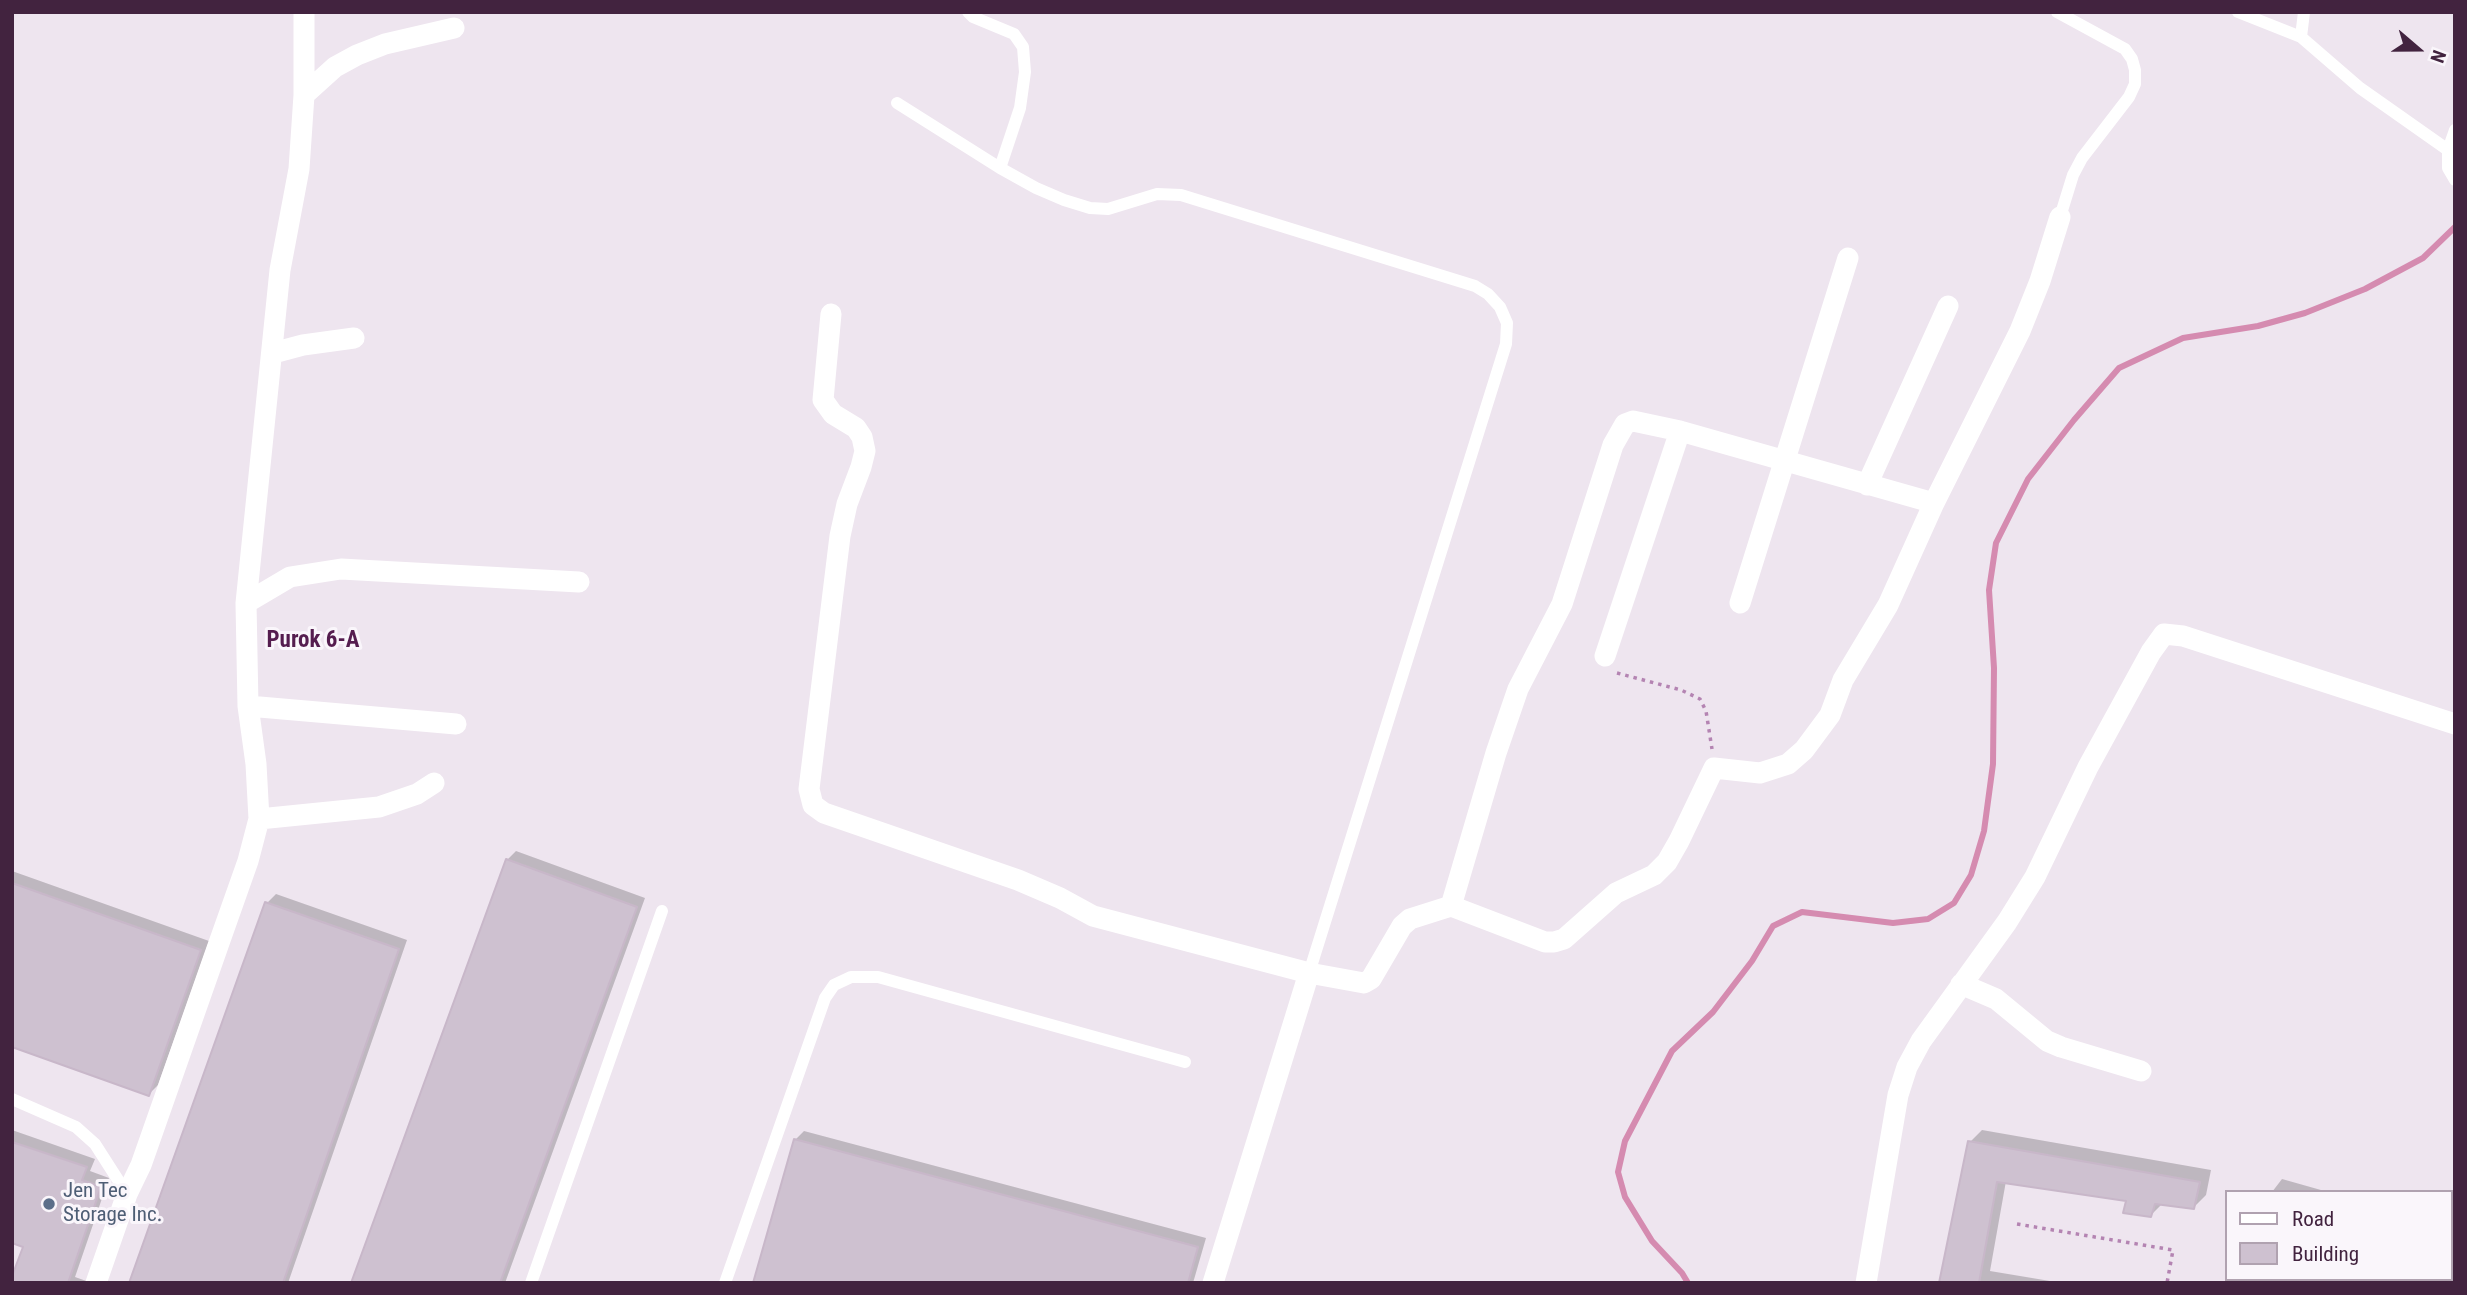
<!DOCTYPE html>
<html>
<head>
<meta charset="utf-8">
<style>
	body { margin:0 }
	#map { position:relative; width:2467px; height:1295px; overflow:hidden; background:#eee5ef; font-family:"Roboto Condensed",sans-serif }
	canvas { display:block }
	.frame { position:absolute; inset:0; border:14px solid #42233f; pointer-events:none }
	.legend { position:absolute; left:2225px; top:1190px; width:228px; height:91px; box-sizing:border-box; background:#faf6fb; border:2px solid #b0a2b0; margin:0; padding:9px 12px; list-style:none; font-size:21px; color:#42233f }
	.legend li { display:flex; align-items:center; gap:14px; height:35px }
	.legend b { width:35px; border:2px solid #b0a2b0 }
	.north { position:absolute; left:2383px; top:14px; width:70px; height:70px; -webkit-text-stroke:5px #faf6fb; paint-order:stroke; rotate:110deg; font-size:19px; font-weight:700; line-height:28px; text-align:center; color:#42233f }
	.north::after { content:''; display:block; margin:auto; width:24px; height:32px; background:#42233f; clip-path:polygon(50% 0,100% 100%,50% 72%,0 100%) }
</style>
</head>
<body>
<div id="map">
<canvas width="2467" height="1295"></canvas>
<div class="frame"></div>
<ul class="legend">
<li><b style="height:9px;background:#fff"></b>Road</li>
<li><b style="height:19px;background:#cec1d0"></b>Building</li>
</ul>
<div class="north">N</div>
</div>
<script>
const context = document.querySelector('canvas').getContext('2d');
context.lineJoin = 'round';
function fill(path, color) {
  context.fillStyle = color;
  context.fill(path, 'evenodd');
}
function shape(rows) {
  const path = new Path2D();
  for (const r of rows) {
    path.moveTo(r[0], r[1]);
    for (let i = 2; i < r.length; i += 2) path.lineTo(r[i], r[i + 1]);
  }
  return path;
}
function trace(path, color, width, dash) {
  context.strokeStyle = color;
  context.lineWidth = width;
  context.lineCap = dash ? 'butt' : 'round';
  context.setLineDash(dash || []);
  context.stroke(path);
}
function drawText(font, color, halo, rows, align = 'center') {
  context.font = font + ' "Roboto Condensed",sans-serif';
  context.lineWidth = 6;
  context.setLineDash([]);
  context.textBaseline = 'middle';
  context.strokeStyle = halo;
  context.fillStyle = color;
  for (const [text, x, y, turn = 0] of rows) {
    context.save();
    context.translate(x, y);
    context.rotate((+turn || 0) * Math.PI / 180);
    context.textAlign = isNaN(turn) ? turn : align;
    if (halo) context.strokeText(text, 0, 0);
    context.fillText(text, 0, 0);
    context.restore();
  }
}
fill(shape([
	[516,851,645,898,505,1283,353,1283,507,860],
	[12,871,209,941,158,1085,149,1094,12,1045],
	[276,894,407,940,288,1283,130,1283,267,903],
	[12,1130,95,1159,90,1171,109,1178,75,1277,92,1283,12,1283,25,1246,12,1241],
	[1982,1130,2211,1170,2206,1195,2193,1208,2163,1203,2151,1215,2128,1200,2006,1181,1990,1271,2062,1283,1941,1283,1970,1142],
	[804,1131,1206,1238,1193,1283,755,1283,795,1140],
	[2282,1179,2328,1192,2272,1192],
	[2451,1243,2455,1244,2455,1283,2442,1279,2451,1279],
	[2237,1279,2418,1279,2417,1283,2237,1283]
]), '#0003');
trace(shape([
	[1688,1283,1682,1273,1652,1241,1625,1197,1618,1172,1625,1141,1672,1051,1713,1012,1752,961,1773,926,1802,912,1893,923,1928,919,1954,903,1971,875,1984,831,1993,764,1994,668,1989,590,1996,543,2028,479,2074,420,2119,368,2183,338,2258,326,2305,313,2365,289,2423,258,2455,227]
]), '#d58bb0', 6);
const building = shape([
	[506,859,637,907,500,1283,351,1283,506,859],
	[12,883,201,950,149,1096,12,1047,12,883],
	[265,902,399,949,283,1283,129,1283,265,902],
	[794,1139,1198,1247,1188,1283,753,1283,794,1139],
	[1968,1141,2200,1182,2194,1209,2155,1204,2151,1217,2123,1213,2126,1201,1997,1182,1979,1283,1939,1283,1968,1141],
	[12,1142,87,1167,82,1180,101,1187,68,1283,12,1283,12,1276,23,1247,12,1243,12,1142]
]);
fill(building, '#cec1d0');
trace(building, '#c8b7c9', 2);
trace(shape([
	[1617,673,1681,690,1700,699,1706,711,1712,749],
	[2017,1224,2173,1250,2167,1283]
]), '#b484b2', 3.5, [3.5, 5]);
trace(shape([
	[968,12,973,17,1014,34,1023,47,1025,72,1020,108,1000,168],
	[2057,12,2125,49,2132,59,2135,70,2135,84,2129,97,2082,158,2073,175,2060,217],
	[2238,12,2301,37,2360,88,2448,150],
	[2301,37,2304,12],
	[897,103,1000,168,1036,188,1064,200,1090,208,1108,209,1157,194,1181,195,1475,286,1488,294,1500,307,1507,323,1506,344,1309,973],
	[2455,130,2448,150,2448,168,2455,180],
	[12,1099,76,1127,95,1144,127,1194],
	[531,1283,662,911],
	[725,1283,825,998,834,985,851,977,878,977,1185,1062]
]), '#fff', 12);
trace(shape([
	[304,95,335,67,357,55,385,44,454,28],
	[831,314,823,400,833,414,856,428,862,437,865,451,861,467,847,504,840,536,809,789,813,805,824,813,1018,880,1060,898,1093,916,1309,973,1364,983,1371,979,1402,926,1410,919,1451,906,1545,942,1554,942,1564,939,1616,893,1654,875,1667,862,1679,841,1714,768,1760,773,1788,764,1804,750,1830,715,1843,680,1888,605,1934,503,2020,331,2040,281,2060,217],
	[273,353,303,345,354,338],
	[1867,485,1948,306],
	[246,603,290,577,341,569,579,582],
	[1740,603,1848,258],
	[1605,656,1680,431],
	[248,706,456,724],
	[259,819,379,807,417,794,434,783],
	[1451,906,1496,753,1518,689,1562,604,1613,445,1625,424,1633,421,1680,431,1934,503],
	[1961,984,1996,999,2047,1041,2061,1047,2141,1071],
	[96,1283,127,1194,141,1165,219,943,248,861,259,819,256,764,248,706,246,603,280,270,299,169,304,95,304,12],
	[1213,1283,1309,973],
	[1866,1283,1898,1095,1907,1067,1921,1041,2007,922,2035,877,2088,767,2151,652,2164,634,2183,636,2455,724]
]), '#fff', 21);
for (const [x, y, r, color] of [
	[49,1204,7,"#5c6f8a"]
]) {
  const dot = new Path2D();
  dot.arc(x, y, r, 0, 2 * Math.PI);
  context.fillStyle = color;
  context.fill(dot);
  trace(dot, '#faf6fb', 2.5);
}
drawText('21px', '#4e5e75', '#faf6fb', [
	["Jen Tec",63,1192],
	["Storage Inc.",63,1216]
], 'left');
drawText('bold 23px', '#551d4f', '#faf6fb', [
	["Purok 6-A",313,641]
]);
</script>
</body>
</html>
